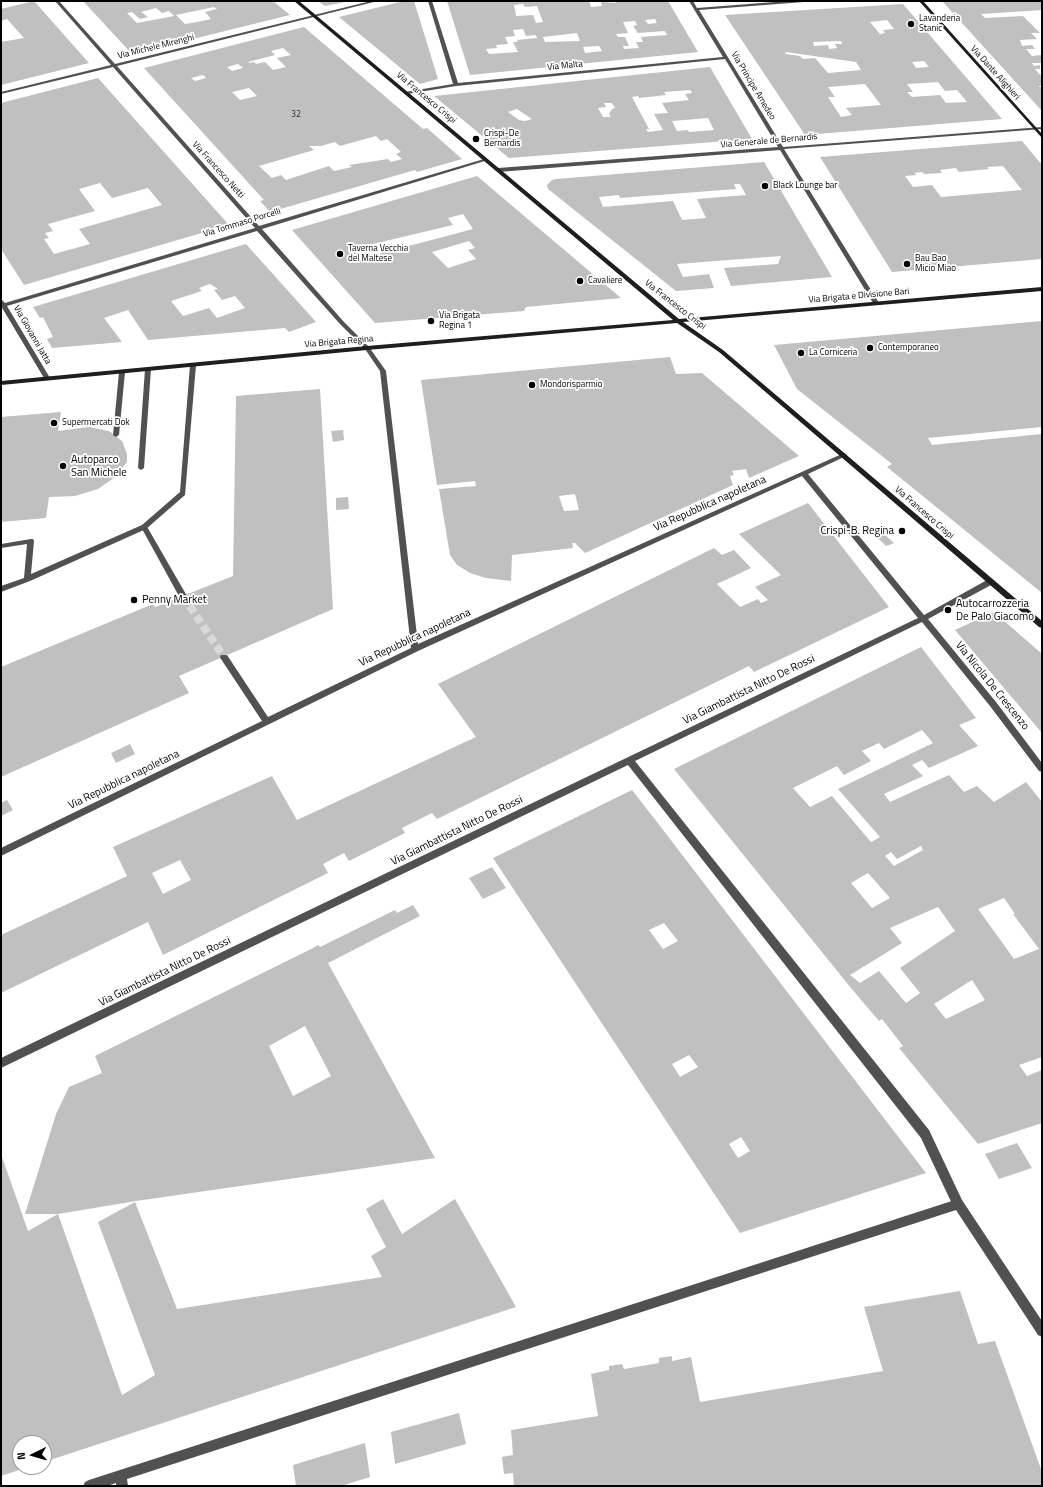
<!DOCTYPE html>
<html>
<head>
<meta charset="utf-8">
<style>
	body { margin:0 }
	#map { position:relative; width:1043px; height:1487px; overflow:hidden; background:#fff; font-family:"Titillium Web",sans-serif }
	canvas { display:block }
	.frame { position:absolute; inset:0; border:2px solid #000; pointer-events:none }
	.north { position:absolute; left:12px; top:1435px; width:40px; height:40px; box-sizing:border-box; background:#fff; border:1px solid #999; border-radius:50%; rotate:265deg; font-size:11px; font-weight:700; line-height:16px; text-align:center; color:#000 }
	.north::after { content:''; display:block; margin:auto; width:14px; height:18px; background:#000; clip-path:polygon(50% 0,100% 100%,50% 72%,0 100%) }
</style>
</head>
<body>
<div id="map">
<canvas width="1043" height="1487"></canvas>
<div class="frame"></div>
<div class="north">N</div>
</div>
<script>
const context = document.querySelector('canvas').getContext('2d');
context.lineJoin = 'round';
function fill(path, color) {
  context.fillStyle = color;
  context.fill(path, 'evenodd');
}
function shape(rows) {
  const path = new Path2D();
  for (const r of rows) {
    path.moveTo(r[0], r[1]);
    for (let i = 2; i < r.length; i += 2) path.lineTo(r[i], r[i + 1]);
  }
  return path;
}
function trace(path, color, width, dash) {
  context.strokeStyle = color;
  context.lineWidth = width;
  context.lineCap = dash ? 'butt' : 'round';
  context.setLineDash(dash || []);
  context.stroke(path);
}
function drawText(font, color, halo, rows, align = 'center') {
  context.font = font + ' "Titillium Web",sans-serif';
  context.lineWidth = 3.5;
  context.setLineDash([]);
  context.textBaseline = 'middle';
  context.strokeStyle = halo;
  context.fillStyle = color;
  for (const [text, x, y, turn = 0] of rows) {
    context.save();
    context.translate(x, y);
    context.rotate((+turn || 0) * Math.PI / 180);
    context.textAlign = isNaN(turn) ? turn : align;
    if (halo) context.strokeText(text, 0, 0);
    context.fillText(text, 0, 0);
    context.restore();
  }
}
fill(shape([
	[34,1,89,63,1,85,1,42,24,38,7,19,1,21,1,9],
	[83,1,273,1,290,15,132,54],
	[214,7,217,9,205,12,211,19,197,22,185,24,176,15],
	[156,8,162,13,169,11,174,16,137,23,127,13,132,12,140,19,148,17,141,12],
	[318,1,345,1,345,2,325,6],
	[404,1,414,1,438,79,420,84,339,17],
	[447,1,589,1,591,7,602,6,601,2,616,3,615,1,668,1,698,52,470,75],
	[523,4,525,7,537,6,543,22,536,23,533,15,516,16,514,5],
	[655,19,657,23,648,24,645,20],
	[635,21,637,25,633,26,638,33,665,31,667,35,641,37,643,42,636,42,639,48,624,49,623,46,629,46,625,37,618,37,616,34,628,33,623,22],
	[523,29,526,36,536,35,537,38,517,40,518,42,513,42,518,52,489,54,486,49,497,48,496,45,508,44,505,37,515,36,513,30],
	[577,33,580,41,545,42,543,37],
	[599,46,602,51,585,53,583,47],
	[942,1,1042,1,1042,10,981,14,985,18,1023,16,1040,33,1031,33,1037,39,1020,40,1022,46,1032,45,1035,49,1026,49,1032,56,1041,55,1041,63,1032,63,1034,66,1040,65,1040,69,1035,69,1042,77,1042,85,1038,87,1042,87,1042,111],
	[903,4,1002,119,805,135,725,15],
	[887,20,894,29,883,30,885,33,880,34,870,22],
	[841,41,842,44,835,44,837,48,829,49,828,45,814,46,813,42],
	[786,52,856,62,861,70,828,73,815,58,803,59,800,56,785,54],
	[924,61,929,67,916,68,912,62],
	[938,82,945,91,957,90,967,102,946,103,940,95,912,97,907,92,913,92,907,84],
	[865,84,881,105,846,108,852,115,841,117,828,97,835,97,828,87],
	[304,27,423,129,427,128,462,159,417,172,415,170,270,212,260,201,264,200,144,68],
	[283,48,291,55,277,58,286,67,273,70,265,62,256,64,254,62,249,63,248,62,275,55,271,51],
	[238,64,243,68,232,71,227,67],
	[203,75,206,78,195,81,191,78],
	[249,88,257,96,240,100,232,92],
	[376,136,381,141,387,139,401,152,396,154,402,159,391,162,388,159,349,165,352,167,334,171,329,166,286,180,281,175,272,178,259,166,314,150,309,146,321,146,335,142,340,146],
	[710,67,752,139,509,158,434,96],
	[690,90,692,93,685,94,689,100,662,103,668,113,654,114,663,130,648,132,646,129,649,129,632,97,638,96,639,98,666,95,664,92],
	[604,103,612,103,615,108,612,109,609,114,611,117,603,117,598,108,606,107],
	[517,109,532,119,525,121,519,120,508,112],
	[708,118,714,130,689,132,688,130,677,131,672,121],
	[98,78,229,225,24,285,1,249,1,103],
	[100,183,112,198,148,188,162,205,79,229,90,244,54,254,44,239,49,238,45,233,53,231,48,224,95,211,79,189],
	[1022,141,1042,165,1042,259,892,272,820,157],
	[1003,166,1022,190,941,197,932,185,913,187,905,176,917,175,914,173,922,172,924,174,942,173,940,170,956,168,959,172,989,169,987,167],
	[764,162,832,277,731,286,724,268,778,264,781,256,677,264,683,277,709,274,714,288,676,291,548,189,547,185,552,180,556,179],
	[734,184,740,184,746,195,697,199,706,218,682,220,673,201,603,207,599,197,619,195,620,198,736,189],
	[477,176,621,298,526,307,524,311,375,323,292,230],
	[463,214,473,229,356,260,352,255,360,253,356,248,453,225,448,218],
	[469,241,475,248,468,250,476,259,448,268,432,252],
	[246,244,316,322,289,332,285,328,148,340,128,310,104,318,122,342,52,348,47,339,53,337,43,317,40,318,33,307],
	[210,284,218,289,214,290,222,300,235,296,245,308,217,318,209,308,183,316,171,301,202,291,199,288],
	[1042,321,1042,427,928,438,932,445,1042,434,1042,593,887,467,892,464,797,389,774,345],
	[670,357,676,374,702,373,799,456,749,478,746,469,732,471,734,475,730,476,733,485,585,553,575,543,572,543,573,548,512,555,511,581,486,578,470,573,457,565,450,555,439,489,476,486,475,481,437,485,421,380],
	[575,494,579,510,564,511,559,496],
	[320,389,333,609,179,676,189,693,1,777,1,667,153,604,155,607,233,576,236,396],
	[61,412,58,431,89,427,109,431,122,441,127,454,127,462,115,477,98,489,75,496,49,497,46,518,1,522,1,417],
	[343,430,344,440,333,442,331,431],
	[348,497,349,509,336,510,336,498],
	[808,503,889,607,754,672,749,666,437,819,432,813,402,828,405,833,349,861,344,853,323,864,328,873,163,955,148,922,1,993,1,935,127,876,113,847,272,776,297,820,476,737,438,684,714,548,722,555,734,550,751,568,717,584,740,607,758,599,761,603,768,600,755,587,781,575,739,534],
	[180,860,191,880,163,894,152,873],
	[883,533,894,543,886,546,876,536],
	[994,612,1042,654,1042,733,955,630],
	[921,647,976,718,959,725,978,746,929,768,922,760,912,765,923,776,884,794,890,802,949,775,964,792,977,786,994,802,1026,782,1042,802,1042,1057,1019,1065,1027,1076,1042,1070,1042,1123,978,1144,899,1048,903,1046,882,1019,879,1021,851,988,674,769],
	[922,730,933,743,838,789,880,837,871,842,832,796,810,807,793,788,837,766,844,775,871,761,862,751,879,743,884,749],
	[921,846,923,850,894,866,885,856,891,852,897,859],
	[868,873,890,898,872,908,851,883],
	[1004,898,1015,914,1013,914,1039,949,1014,959,978,909],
	[938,907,955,931,900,968,920,993,906,1003,879,971,860,983,850,975,902,943,890,928],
	[972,980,985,1000,946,1019,934,1004],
	[130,744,135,754,116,763,111,753],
	[632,790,657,822,926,1173,740,1233,493,858],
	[664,923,678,941,663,949,649,930],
	[689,1055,698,1067,680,1077,672,1064],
	[741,1137,750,1151,738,1158,729,1144],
	[7,800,13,810,1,816,1,803],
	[492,867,506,888,483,899,469,878],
	[413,905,420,916,328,963,435,1158,136,1201,58,1214,25,1214,56,1114,69,1087,102,1073,95,1056,313,948,318,945,320,947,395,910,397,913],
	[305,1026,331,1076,293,1096,269,1046],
	[1017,1143,1032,1168,999,1179,985,1154],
	[1,1154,28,1231,58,1214,122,1395,155,1375,98,1222,135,1202,177,1309,382,1277,371,1256,386,1247,366,1209,383,1199,402,1234,455,1199,516,1307,44,1462,44,1443,20,1443,20,1467,28,1467,1,1476],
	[960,1291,978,1344,995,1341,1042,1472,1042,1486,514,1486,513,1473,504,1474,502,1457,513,1455,511,1430,598,1416,591,1374,609,1370,609,1366,622,1364,624,1369,659,1363,659,1358,672,1356,672,1361,691,1357,700,1402,883,1371,864,1307],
	[459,1413,466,1444,395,1464,391,1432],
	[365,1443,370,1477,341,1486,296,1486,293,1465]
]), '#c0c0c0');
trace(shape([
	[183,596,224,657]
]), '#d9d9d9', 8, [8, 4]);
fill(shape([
	[193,363,196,365,185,495,146,529,30,581,1,592,1,586,24,578,27,544,1,548,1,544,31,539,33,539,34,541,31,574,142,525,180,492,190,365,193,363],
	[148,367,151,369,144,468,141,470,138,468,145,369,148,367],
	[122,370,125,372,119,435,116,437,113,435,119,372,122,370],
	[958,1199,962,1200,1042,1321,1042,1337,1038,1335,956,1210,127,1479,128,1486,116,1486,116,1483,107,1486,83,1486,85,1482,89,1480,958,1199]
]), '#515151');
fill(shape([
	[55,1,59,1,115,64,371,1,378,1,117,66,259,226,484,159,488,160,262,229,344,322,369,347,386,371,418,644,844,453,847,455,846,456,808,474,924,615,987,580,993,580,994,582,993,584,928,619,996,702,1042,763,1042,772,1039,771,990,706,922,622,635,761,929,1130,962,1200,963,1204,962,1208,958,1209,954,1208,921,1138,628,765,1,1068,1,1058,918,618,802,476,418,651,1,856,1,848,262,721,221,659,220,657,221,655,227,655,268,717,411,648,380,371,365,349,340,324,257,231,7,306,50,378,49,379,47,380,44,378,1,306,1,299,5,303,255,228,113,67,1,94,1,92,111,65,55,1],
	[428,1,432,1,458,83,723,57,689,1,693,1,697,8,787,1,806,1,804,2,699,10,783,147,1042,127,1042,129,784,149,879,303,876,305,873,303,780,150,498,172,495,170,498,168,778,147,725,59,456,86,407,94,405,94,405,92,453,84,428,1],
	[142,525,146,525,187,596,186,598,180,598,141,527,142,525]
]), '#515151');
fill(shape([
	[294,1,299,1,679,319,1042,287,1042,291,683,322,723,350,1042,621,1042,628,1039,627,719,352,677,323,367,350,1,385,1,381,367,346,673,320,294,1],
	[919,1,923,1,1042,134,1042,138,919,1]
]), '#1e1e1e');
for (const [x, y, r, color] of [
	[911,24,4,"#000"],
	[476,139,4,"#000"],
	[765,186,4,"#000"],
	[340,254,4,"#000"],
	[907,264,4,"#000"],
	[580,281,4,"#000"],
	[431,321,4,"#000"],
	[870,348,4,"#000"],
	[801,353,4,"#000"],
	[532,385,4,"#000"],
	[54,423,4,"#000"],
	[63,466,4,"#000"],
	[902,531,4,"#000"],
	[134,600,4,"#000"],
	[948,610,4,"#000"]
]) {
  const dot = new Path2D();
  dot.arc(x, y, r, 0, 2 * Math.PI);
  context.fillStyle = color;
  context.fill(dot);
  trace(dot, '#fff', 1.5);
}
drawText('9px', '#000', '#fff', [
	["Lavanderia",919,19],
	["Stanic",919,29],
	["Crispi-De",484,134],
	["Bernardis",484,144],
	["Black Lounge bar",773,186],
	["Taverna Vecchia",348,249],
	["del Maltese",348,259],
	["Bau Bao",915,259],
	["Micio Miao",915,269],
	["Cavaliere",588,281],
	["Via Brigata",439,316],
	["Regina 1",439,326],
	["Contemporaneo",878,348],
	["La Corniceria",809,353],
	["Mondorisparmio",540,385],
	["Supermercati Dok",62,423]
], 'left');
drawText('9px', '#000', '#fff', [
	["Via Michele Mirenghi",156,47,-14],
	["Via Malta",565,66,-6],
	["Via Dante Alighieri",995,73,48],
	["Via Principe Amedeo",753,86,59],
	["Via Francesco Crispi",426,98,40],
	["Via Generale de Bernardis",769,141,-5],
	["Via Francesco Netti",218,170,48],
	["Via Tommaso Porcelli",242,223,-17],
	["Via Brigata e Divisione Bari",859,296,-5],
	["Via Francesco Crispi",675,305,38],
	["Via Giovanni Jatta",32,335,60],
	["Via Brigata Regina",339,342,-5],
	["Via Francesco Crispi",924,513,41]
]);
drawText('9px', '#303030', null, [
	["32",296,115]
]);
drawText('11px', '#000', '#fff', [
	["Autoparco",71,460],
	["San Michele",71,473],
	["Crispi-B. Regina",894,531,"right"],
	["Penny Market",142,600],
	["Autocarrozzeria",956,604],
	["De Palo Giacomo",956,617]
], 'left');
drawText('11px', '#000', '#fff', [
	["Via Repubblica napoletana",710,504,-24],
	["Via Repubblica napoletana",415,638,-25],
	["Via Nicola De Crescenzo",992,686,51],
	["Via Giambattista Nitto De Rossi",749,690,-26],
	["Via Repubblica napoletana",124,780,-26],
	["Via Giambattista Nitto De Rossi",457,831,-26],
	["Via Giambattista Nitto De Rossi",165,972,-26]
]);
</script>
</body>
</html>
